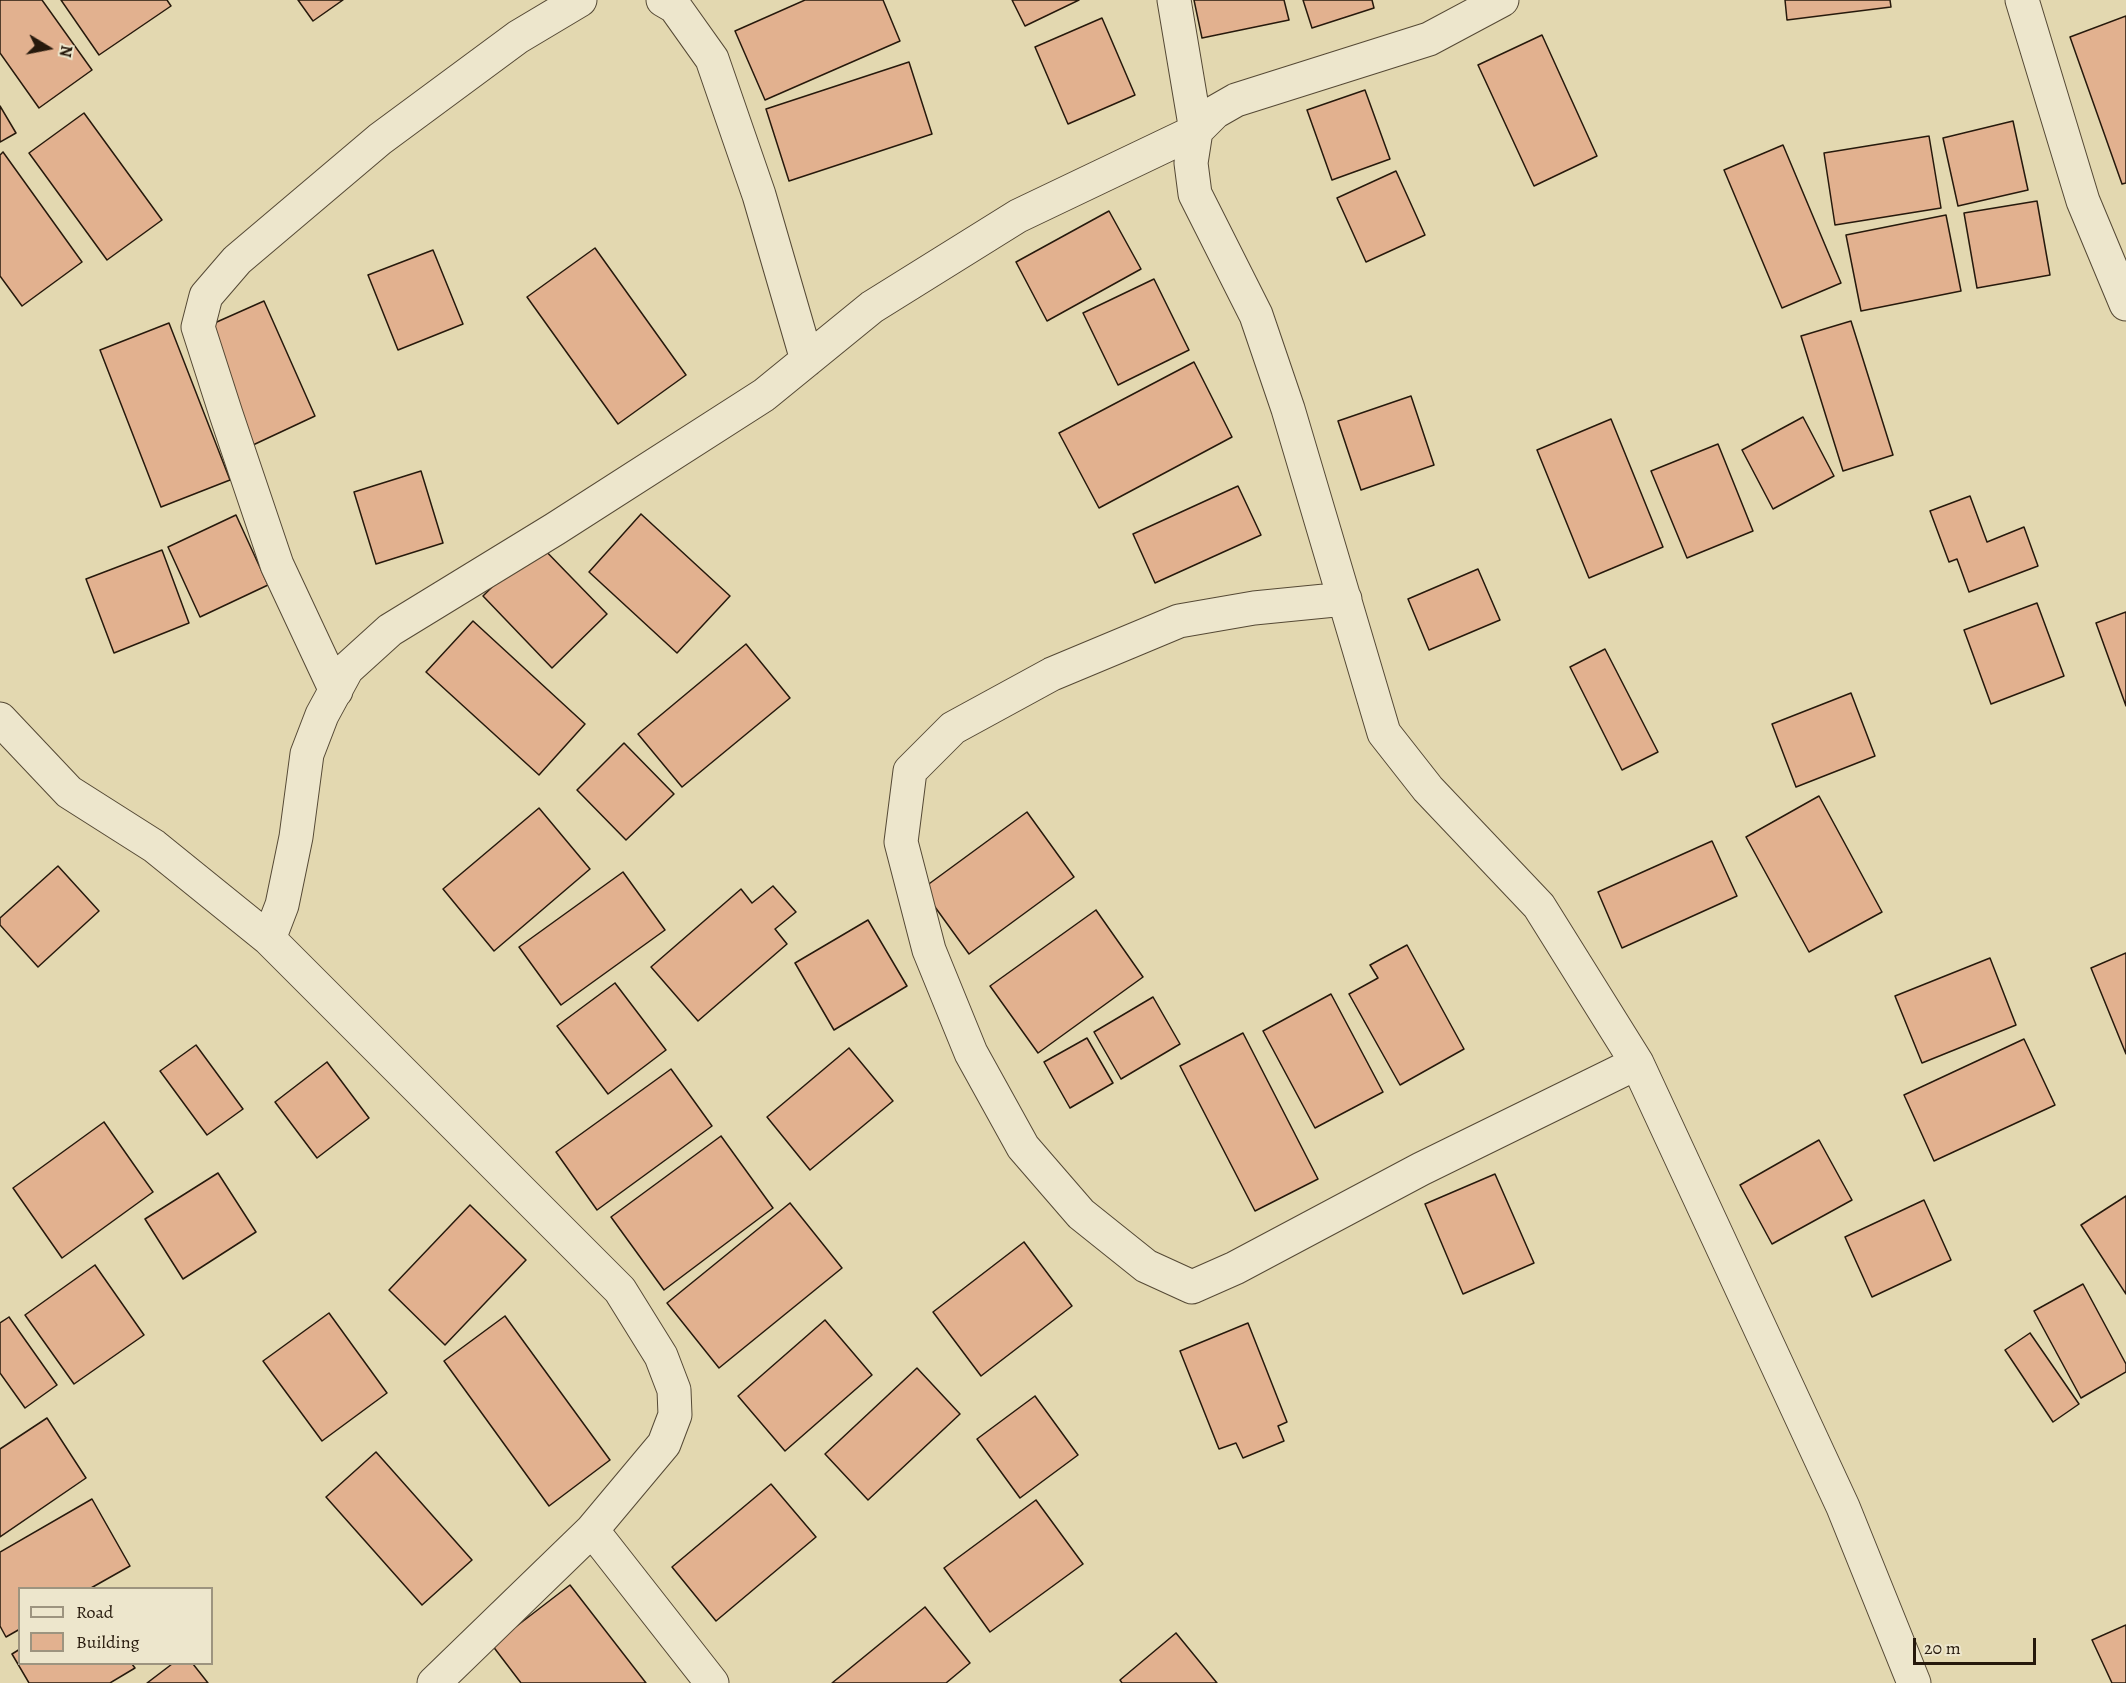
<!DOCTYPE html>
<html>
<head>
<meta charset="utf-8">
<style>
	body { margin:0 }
	#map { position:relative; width:2126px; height:1683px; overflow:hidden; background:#e3d8b0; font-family:Alegreya,serif }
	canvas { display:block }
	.legend { position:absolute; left:18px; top:1587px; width:195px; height:78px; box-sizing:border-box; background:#ede6cc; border:2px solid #9d947f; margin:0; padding:8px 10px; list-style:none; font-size:18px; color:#26190c }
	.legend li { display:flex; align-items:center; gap:12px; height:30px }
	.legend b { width:30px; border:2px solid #9d947f }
	.north { position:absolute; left:18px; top:18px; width:60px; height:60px; -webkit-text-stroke:4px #ede6cc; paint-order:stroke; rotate:100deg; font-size:16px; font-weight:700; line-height:24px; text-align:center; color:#26190c }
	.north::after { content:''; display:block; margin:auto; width:21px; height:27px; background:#26190c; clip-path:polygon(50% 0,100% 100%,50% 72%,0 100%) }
	.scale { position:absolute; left:1913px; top:1638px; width:123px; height:27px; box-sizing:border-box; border:3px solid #26190c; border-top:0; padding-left:8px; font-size:18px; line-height:21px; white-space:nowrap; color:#26190c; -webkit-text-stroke:4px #ede6cc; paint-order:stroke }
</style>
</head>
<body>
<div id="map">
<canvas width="2126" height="1683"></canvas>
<ul class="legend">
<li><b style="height:8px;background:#ede6cc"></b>Road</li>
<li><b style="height:16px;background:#e2b18f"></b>Building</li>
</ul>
<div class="north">N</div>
<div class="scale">20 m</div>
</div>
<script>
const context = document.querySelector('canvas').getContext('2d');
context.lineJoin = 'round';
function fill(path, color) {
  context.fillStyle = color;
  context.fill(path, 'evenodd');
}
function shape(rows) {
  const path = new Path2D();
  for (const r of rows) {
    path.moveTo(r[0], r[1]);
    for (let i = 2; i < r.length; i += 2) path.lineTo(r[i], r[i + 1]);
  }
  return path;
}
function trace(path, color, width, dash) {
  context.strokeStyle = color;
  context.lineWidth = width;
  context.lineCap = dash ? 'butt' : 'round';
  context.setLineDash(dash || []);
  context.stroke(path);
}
const building = shape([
	[0,0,42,0,92,70,39,108,0,53,0,0],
	[61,0,167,0,171,6,99,55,61,0],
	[298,0,343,0,313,21,298,0],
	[805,0,883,0,900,41,765,100,735,31,805,0],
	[1012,0,1079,0,1025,26,1012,0],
	[1194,0,1284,0,1289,20,1202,38,1194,0],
	[1303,0,1372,0,1374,8,1312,28,1303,0],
	[1785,0,1890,0,1891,7,1787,20,1785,0],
	[2126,16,2126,183,2122,184,2070,37,2126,16],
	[1102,18,1135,95,1068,124,1035,47,1102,18],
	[1542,35,1597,156,1534,186,1478,65,1542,35],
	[909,62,932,134,789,181,766,109,909,62],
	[1365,90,1390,159,1332,180,1307,110,1365,90],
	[0,106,16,133,0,142,0,106],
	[84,113,162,220,107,260,29,153,84,113],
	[2013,121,2028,190,1958,206,1943,138,2013,121],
	[1929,136,1941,208,1835,225,1824,153,1929,136],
	[1783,145,1841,283,1782,308,1724,170,1783,145],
	[3,152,82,262,22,306,0,276,0,155,3,152],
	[1396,171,1425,235,1366,262,1337,198,1396,171],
	[2037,201,2050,275,1977,288,1964,213,2037,201],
	[1109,211,1141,269,1047,321,1016,262,1109,211],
	[1946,215,1961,291,1861,311,1846,235,1946,215],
	[595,248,686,375,618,424,527,297,595,248],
	[433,250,463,324,398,350,368,275,433,250],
	[1154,279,1189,350,1118,385,1083,313,1154,279],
	[264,301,315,416,253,445,201,329,264,301],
	[1851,321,1893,455,1843,471,1801,336,1851,321],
	[169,323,230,480,161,507,100,350,169,323],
	[1194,362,1232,437,1099,508,1059,433,1194,362],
	[1411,396,1434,465,1361,490,1338,421,1411,396],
	[1803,417,1834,476,1773,509,1742,450,1803,417],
	[1611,419,1663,547,1589,578,1537,450,1611,419],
	[1718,444,1753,531,1687,558,1651,471,1718,444],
	[421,471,443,543,376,564,354,492,421,471],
	[1238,486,1261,535,1155,583,1133,534,1238,486],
	[1970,496,1987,542,2024,527,2038,566,1969,592,1957,559,1949,562,1930,511,1970,496],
	[641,514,730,596,677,653,589,572,641,514],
	[236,515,268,585,200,617,168,547,236,515],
	[537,542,607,614,552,668,483,596,537,542],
	[162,550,189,623,114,653,86,579,162,550],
	[1478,569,1500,620,1429,650,1408,599,1478,569],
	[2037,603,2064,676,1991,704,1964,630,2037,603],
	[2126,612,2126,706,2096,623,2126,612],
	[473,621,585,724,539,775,426,672,473,621],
	[746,644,790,698,682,787,638,734,746,644],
	[1605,649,1658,752,1622,770,1570,667,1605,649],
	[1851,693,1875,756,1796,787,1772,724,1851,693],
	[624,743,674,794,626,840,577,790,624,743],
	[1819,796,1882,912,1809,952,1746,837,1819,796],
	[539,808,590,869,494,951,443,889,539,808],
	[1027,812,1074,877,969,954,922,889,1027,812],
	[1712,841,1737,896,1622,948,1598,892,1712,841],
	[58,866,99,911,38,967,0,925,0,918,58,866],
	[623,872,665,930,561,1005,519,947,623,872],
	[773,886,796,912,775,929,787,944,698,1021,651,967,741,889,752,903,773,886],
	[1096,910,1143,977,1038,1053,990,986,1096,910],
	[868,920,907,986,834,1030,795,963,868,920],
	[1407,945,1464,1049,1400,1085,1349,994,1378,978,1370,965,1407,945],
	[2126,953,2126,1054,2091,968,2126,953],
	[1990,958,2016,1025,1922,1063,1895,996,1990,958],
	[615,983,666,1050,608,1094,557,1026,615,983],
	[1331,994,1383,1092,1315,1128,1263,1031,1331,994],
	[1153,997,1180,1044,1121,1079,1094,1032,1153,997],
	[1243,1033,1318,1179,1255,1211,1180,1066,1243,1033],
	[1087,1038,1113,1083,1070,1108,1044,1062,1087,1038],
	[2024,1039,2055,1105,1934,1161,1904,1095,2024,1039],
	[196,1045,243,1109,207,1135,160,1071,196,1045],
	[849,1048,893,1101,810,1170,767,1117,849,1048],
	[327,1062,369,1118,317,1158,275,1102,327,1062],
	[671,1069,712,1126,597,1210,556,1152,671,1069],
	[104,1122,153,1192,62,1258,13,1188,104,1122],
	[721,1136,773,1208,664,1290,611,1217,721,1136],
	[1819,1140,1852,1200,1772,1244,1740,1185,1819,1140],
	[218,1173,256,1232,183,1279,145,1219,218,1173],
	[1495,1174,1534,1263,1463,1294,1425,1204,1495,1174],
	[2126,1196,2126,1294,2081,1225,2126,1196],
	[1924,1200,1951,1260,1872,1297,1845,1237,1924,1200],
	[790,1203,842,1268,719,1368,667,1303,790,1203],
	[470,1205,526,1260,445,1345,389,1290,470,1205],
	[1024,1242,1072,1306,981,1376,933,1312,1024,1242],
	[95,1265,144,1335,74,1384,25,1315,95,1265],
	[2083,1284,2126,1364,2126,1372,2081,1398,2034,1311,2083,1284],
	[329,1313,387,1393,322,1441,263,1361,329,1313],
	[505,1316,610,1460,549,1506,444,1361,505,1316],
	[9,1317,57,1385,25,1408,0,1373,0,1323,9,1317],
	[825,1320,872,1375,785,1451,738,1396,825,1320],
	[1248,1323,1287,1422,1278,1426,1284,1441,1243,1458,1236,1443,1219,1449,1180,1351,1248,1323],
	[2030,1333,2079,1404,2053,1422,2005,1350,2030,1333],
	[917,1368,960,1414,868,1500,825,1454,917,1368],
	[1035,1396,1078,1455,1020,1498,977,1439,1035,1396],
	[47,1418,86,1478,0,1537,0,1449,47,1418],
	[376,1452,472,1560,422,1605,326,1497,376,1452],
	[771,1484,816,1537,716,1621,672,1567,771,1484],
	[92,1499,130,1566,91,1588,20,1588,20,1629,6,1637,0,1626,0,1552,92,1499],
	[1036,1500,1083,1564,990,1632,944,1568,1036,1500],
	[570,1585,646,1683,521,1683,492,1645,570,1585],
	[925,1607,970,1663,946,1683,832,1683,925,1607],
	[2126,1625,2126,1683,2112,1683,2092,1640,2126,1625],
	[1176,1633,1217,1683,1122,1683,1120,1680,1176,1633],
	[20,1649,20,1664,132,1664,135,1668,110,1683,29,1683,12,1654,20,1649],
	[172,1664,193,1664,208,1683,147,1683,172,1664]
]);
fill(building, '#e2b18f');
trace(building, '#26190c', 1.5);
const street = shape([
	[663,0,675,7,712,59,759,195,807,360],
	[1174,0,1196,131,1191,163,1195,194,1256,315,1288,409,1384,733,1428,789,1539,906,1637,1063,1843,1507,1914,1683],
	[2022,0,2083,201,2126,304],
	[1345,599,1254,608,1179,621,1052,674,953,728,910,771,901,842,929,950,971,1053,1023,1147,1081,1214,1146,1266,1192,1287,1235,1268,1421,1169,1637,1063],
	[336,691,277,565,226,414,198,327,206,296,237,260,380,139,518,37,580,0],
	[0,719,69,792,154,846,269,939],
	[592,1530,712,1683],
	[434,1683,592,1530,664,1444,675,1415,674,1390,661,1356,620,1290,269,939,282,905,296,837,307,754,322,715,347,669,390,630,555,529,764,395,872,307,1018,216,1196,131,1215,112,1236,100,1429,39,1502,0]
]);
trace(street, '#554935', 35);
trace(street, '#ede6cc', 33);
</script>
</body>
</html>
